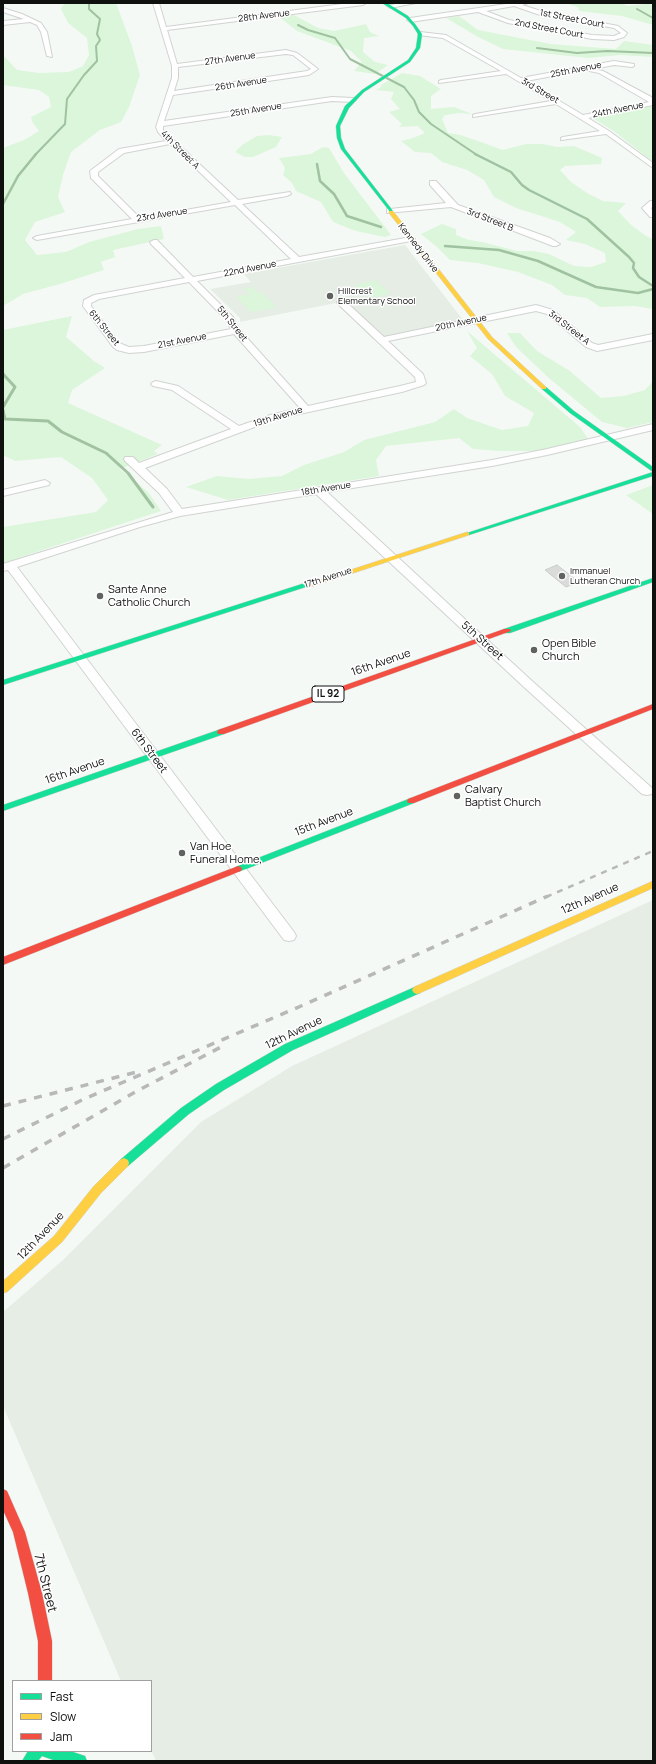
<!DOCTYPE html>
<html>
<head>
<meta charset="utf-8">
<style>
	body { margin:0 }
	#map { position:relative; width:656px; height:1764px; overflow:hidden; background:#f5f9f5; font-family:Manrope,sans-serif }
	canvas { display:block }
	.frame { position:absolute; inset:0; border:4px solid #0f110e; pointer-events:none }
	.legend { position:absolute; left:12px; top:1680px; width:140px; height:72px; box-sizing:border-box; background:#fff; border:1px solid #9fa09f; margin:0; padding:5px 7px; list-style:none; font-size:12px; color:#0f110e }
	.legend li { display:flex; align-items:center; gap:8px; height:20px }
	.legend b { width:20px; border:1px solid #9fa09f }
</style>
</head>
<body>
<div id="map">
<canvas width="656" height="1764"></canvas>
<div class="frame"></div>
<ul class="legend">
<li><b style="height:5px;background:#16e098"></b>Fast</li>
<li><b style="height:5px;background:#ffcf43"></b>Slow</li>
<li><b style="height:5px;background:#f24e42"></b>Jam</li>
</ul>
</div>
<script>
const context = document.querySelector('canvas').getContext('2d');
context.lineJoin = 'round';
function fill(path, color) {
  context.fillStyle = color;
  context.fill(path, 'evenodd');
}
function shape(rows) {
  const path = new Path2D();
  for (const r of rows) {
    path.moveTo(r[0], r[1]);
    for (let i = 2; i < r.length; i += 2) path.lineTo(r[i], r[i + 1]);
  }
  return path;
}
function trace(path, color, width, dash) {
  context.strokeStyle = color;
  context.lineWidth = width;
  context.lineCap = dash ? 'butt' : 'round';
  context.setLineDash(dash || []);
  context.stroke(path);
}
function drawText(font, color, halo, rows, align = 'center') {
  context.font = font + ' Manrope,sans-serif';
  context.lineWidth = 3;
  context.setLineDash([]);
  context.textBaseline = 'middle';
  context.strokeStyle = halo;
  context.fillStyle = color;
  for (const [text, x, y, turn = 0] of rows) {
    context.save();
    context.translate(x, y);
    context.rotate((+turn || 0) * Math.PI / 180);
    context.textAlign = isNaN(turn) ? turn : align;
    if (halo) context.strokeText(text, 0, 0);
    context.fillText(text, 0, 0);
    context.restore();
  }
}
fill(shape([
	[405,245,463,320,373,339,336,303,240,322,240,318,210,289,251,282,244,274],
	[653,900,653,1761,156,1761,151,1750,151,1681,121,1681,3,1406,3,1312,63,1260,201,1122,292,1066]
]), '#e5ede5');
fill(shape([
	[62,3,116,3,132,46,140,75,129,107,121,122,100,130,71,152,63,175,58,197,65,212,35,222,25,240,37,255,66,252,89,242,138,229,161,226,164,239,113,250,115,257,101,262,104,270,60,284,23,294,3,306,3,148,24,140,39,131,33,123,31,117,51,107,49,97,39,90,3,85,3,55,17,70,39,73,69,72,83,66,89,55,87,38,68,23,61,9,64,4],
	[565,3,621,3,628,6,653,3,653,25,622,16,579,11,578,7],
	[294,15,318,28,334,31,366,24,370,32,379,36,364,38,363,52,375,62,388,65,375,74,354,71,362,62,351,51,297,31,278,16],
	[459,16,478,30,551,44,616,49,624,41,653,45,653,57,620,55,588,58,503,49,478,37,446,18],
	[402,73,420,76,441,89,431,96,431,109,454,107,472,114,458,113,445,115,442,119,448,133,461,135,503,150,526,144,543,144,557,147,574,146,602,158,601,164,565,166,560,170,571,182,587,193,603,201,626,203,618,211,630,224,646,236,653,239,653,309,635,306,600,307,587,298,565,295,552,285,518,272,478,263,450,260,437,247,421,234,442,224,456,229,456,235,469,240,482,242,517,251,533,251,549,254,574,266,591,267,606,262,605,253,585,244,566,240,576,232,560,222,516,208,494,197,484,180,467,170,442,162,431,153,415,152,401,141,413,138,425,133,418,126,399,127,402,124,389,112,400,109,391,99,394,92,376,90,381,87,381,85],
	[653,106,653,162,615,132,591,117],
	[269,135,282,137,276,147,253,157,245,157,235,152,242,145,257,136],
	[323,147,329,148,344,173,391,235,385,237,356,231,333,222,321,202,296,191,292,183,283,175,285,168,279,158,311,154],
	[375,280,391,294,369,298,355,285],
	[252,287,258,293,261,292,277,307,251,312,236,297,250,294,244,288],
	[72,316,66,337,94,361,105,368,72,390,68,403,162,445,154,451,158,454,120,469,149,493,161,511,3,563,3,527,96,512,108,500,92,478,61,457,15,461,3,455,3,330],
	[467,331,580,427,588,439,548,451,500,451,473,449,459,438,386,446,376,460,379,476,228,500,186,487,217,476,249,479,282,476,304,465,344,452,364,440,435,422,454,409,467,418,502,430,528,426,534,413,505,396,492,374,470,356,477,348],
	[507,333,520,333,537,351,570,371,601,398,624,396,645,390,653,381,653,422,627,428,602,422,550,379,516,347],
	[653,485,653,514,626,495]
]), '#dbf6da');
trace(shape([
	[637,9,653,18],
	[298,25,308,30,335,38,350,59,404,87,414,100,419,112,431,124,477,155],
	[537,48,577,53,607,51,653,53],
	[35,155,65,124,67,99,84,75,97,61,96,46,100,40,97,34,100,19,89,9,89,3]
]), '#a0c2a0', 2);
trace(shape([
	[475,154,511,172,522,185,529,190,587,219,629,257,634,263,633,268,639,277,653,286],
	[317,164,320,181,334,194,347,216,381,227],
	[3,204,18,176,36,154],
	[445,246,499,250,538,261,596,287,638,293,653,289]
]), '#a0c2a0', 2.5);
trace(shape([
	[3,374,15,387,3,407],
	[3,410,5,419,48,421,62,432,106,453,128,473,153,507]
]), '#a0c2a0', 3);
const building = shape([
	[557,565,579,582,566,587,545,570,557,565]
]);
fill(building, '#dadcda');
trace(building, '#c9ccc9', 1);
const street = shape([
	[153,3,159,3,166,27,350,3,366,3,363,5,167,30,177,64,286,50,297,53,318,69,309,75,173,95,164,121,332,97,353,98,356,100,353,102,332,101,163,126,163,130,238,200,290,192,291,194,287,196,242,204,299,257,411,237,415,239,411,241,197,281,233,317,240,330,308,406,400,386,416,382,415,377,338,304,337,302,341,299,344,300,384,337,536,305,553,310,592,343,598,345,653,334,653,340,597,351,586,347,547,314,536,311,388,341,423,374,426,383,424,385,402,392,276,419,145,468,167,489,182,509,492,460,547,449,653,424,653,430,547,455,492,466,327,492,532,681,652,788,653,790,652,794,647,795,642,794,524,687,316,494,180,516,140,527,17,567,294,932,296,936,294,940,289,941,284,940,8,570,3,571,3,564,6,563,173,512,159,493,125,461,124,459,125,457,133,457,139,463,231,429,172,390,153,386,151,384,153,382,156,381,178,386,239,426,270,415,300,408,234,334,144,352,129,353,117,350,113,347,83,306,84,300,94,295,185,278,151,244,150,242,154,240,157,240,193,277,291,259,235,205,37,240,33,238,37,236,132,219,91,178,90,171,119,149,166,141,158,132,156,127,172,78,172,66,153,3],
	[286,54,293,55,311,69,307,71,174,91,178,78,178,67,286,54],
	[170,144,231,202,140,218,98,176,98,172,124,153,170,144],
	[189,282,226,320,231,329,144,346,129,347,119,343,91,306,91,303,99,299,189,282],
	[400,3,416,3,390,8,387,6,400,3],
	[513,3,528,3,522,5,541,11,618,26,627,33,624,37,614,40,592,39,508,23,478,12,410,22,407,20,410,18,513,3],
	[514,6,540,15,614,28,621,33,614,36,592,35,509,20,486,11,514,6],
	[3,8,22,14,41,23,47,32,52,57,47,56,41,32,37,25,30,22,3,25,3,21,24,19,3,12,3,8],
	[420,32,446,35,521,78,614,61,634,64,634,66,632,67,614,65,594,69,603,71,653,98,653,105,588,118,609,131,653,163,653,168,606,134,561,140,561,138,563,137,600,131,556,104,473,117,473,115,475,114,551,101,506,74,439,83,439,81,441,80,501,71,443,38,418,35,418,33,420,32],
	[585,70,599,73,649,102,583,115,526,81,585,70],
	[430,181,436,181,458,205,550,238,560,244,556,246,553,246,451,207,387,213,387,209,390,209,446,203,430,185,430,181],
	[650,201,653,201,653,207,651,208,653,211,653,217,650,217,642,208,650,201],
	[45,480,50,483,49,485,3,496,3,490,45,480]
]);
const fast = shape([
	[382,3,387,3,408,16,415,24,422,34,420,48,410,62,364,92,349,108,340,126,341,138,345,149,393,211,393,212,391,213,341,149,337,138,336,126,345,106,362,90,408,60,416,48,418,34,413,26,406,18,382,3],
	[542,387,546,387,574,411,653,467,653,472,570,413,542,389,542,387],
	[653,472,653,476,469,535,465,535,464,534,653,472],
	[653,578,653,582,510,633,504,633,503,631,504,629,653,578],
	[308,582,311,582,315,584,3,685,3,680,308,582],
	[221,729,224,730,225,732,224,734,3,811,3,805,221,729],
	[411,798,414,799,415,801,414,803,241,871,238,872,234,869,235,867,411,798],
	[417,986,420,987,422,990,420,993,293,1050,224,1090,189,1114,128,1166,124,1168,120,1166,119,1163,120,1160,181,1108,216,1084,285,1044,417,986],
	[28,1751,70,1751,85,1756,87,1761,56,1761,42,1756,38,1761,22,1761,28,1751]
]);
const slow = shape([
	[389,211,393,211,492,337,546,387,546,389,542,389,488,339,389,213,389,211],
	[467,532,469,533,469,535,314,586,311,586,307,584,467,532],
	[653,881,653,888,420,993,417,994,414,993,412,990,414,987,653,881],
	[124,1158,128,1160,129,1163,128,1166,101,1193,62,1242,7,1292,3,1293,3,1281,54,1236,93,1187,120,1160,124,1158]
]);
const jam = shape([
	[504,629,510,629,511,631,224,734,218,734,217,732,218,730,504,629],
	[653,704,653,709,414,803,408,803,407,801,408,799,653,704],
	[238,866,241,867,242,869,241,871,3,965,3,957,238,866],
	[3,1489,7,1491,25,1532,42,1593,52,1641,52,1681,38,1681,38,1641,28,1593,13,1532,3,1510,3,1489]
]);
trace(street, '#d0d3d0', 2);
trace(fast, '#d0d3d0', 1);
trace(slow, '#d0d3d0', 1);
trace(jam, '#d0d3d0', 1);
fill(street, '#fefefe');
fill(fast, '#16e098');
fill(slow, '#ffcf43');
fill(jam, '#f24e42');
trace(shape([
	[546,897,653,851]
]), '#b7b8b7', 2.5, [6, 6]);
trace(shape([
	[3,1106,137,1072],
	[3,1139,84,1099,301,1006,548,896],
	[3,1168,137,1091,221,1047]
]), '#b7b8b7', 3.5, [8, 8]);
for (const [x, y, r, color] of [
	[330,296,4,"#60625f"],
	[562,576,4,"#60625f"],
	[100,596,4,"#60625f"],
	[534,650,4,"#60625f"],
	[457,796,4,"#60625f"],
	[182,853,4,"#60625f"]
]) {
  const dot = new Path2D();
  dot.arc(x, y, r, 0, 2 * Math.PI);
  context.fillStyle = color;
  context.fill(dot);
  trace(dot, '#fff', 1.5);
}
drawText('9px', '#0f110e', '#fff', [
	["28th Avenue",264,16,-7],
	["1st Street Court",572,19,11],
	["2nd Street Court",549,29,11],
	["27th Avenue",230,59,-8],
	["25th Avenue",576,70,-11],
	["26th Avenue",241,84,-9],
	["3rd Street",540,91,30],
	["25th Avenue",256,110,-9],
	["24th Avenue",618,110,-11],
	["4th Street A",180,150,45],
	["23rd Avenue",162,215,-9],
	["3rd Street B",490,220,21],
	["Kennedy Drive",418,248,52],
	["22nd Avenue",250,269,-11],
	["20th Avenue",461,323,-12],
	["5th Street",232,324,51],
	["6th Street",104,328,51],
	["3rd Street A",569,328,38],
	["21st Avenue",182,341,-11],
	["19th Avenue",278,417,-17],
	["18th Avenue",326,489,-9],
	["17th Avenue",328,578,-18]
]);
drawText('9px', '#0f110e', '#fff', [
	["Hillcrest",338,291],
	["Elementary School",338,301],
	["Immanuel",570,571],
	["Lutheran Church",570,581]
], 'left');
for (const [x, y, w] of [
	[328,694,32]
]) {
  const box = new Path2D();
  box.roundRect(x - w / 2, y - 8, w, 16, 3);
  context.fillStyle = '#fff';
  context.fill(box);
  trace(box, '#0f110e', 1);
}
drawText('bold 10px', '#0f110e', null, [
	["IL 92",328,694]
]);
drawText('11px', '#0f110e', '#fff', [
	["Sante Anne",108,590],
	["Catholic Church",108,603],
	["Open Bible",542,644],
	["Church",542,657],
	["Calvary",465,790],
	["Baptist Church",465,803],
	["Van Hoe",190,847],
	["Funeral Home,",190,860]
], 'left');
drawText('11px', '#0f110e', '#fff', [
	["5th Street",482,641,42],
	["16th Avenue",381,663,-19],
	["6th Street",149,751,53],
	["16th Avenue",75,771,-19],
	["15th Avenue",324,822,-21],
	["12th Avenue",590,899,-24],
	["12th Avenue",294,1033,-26],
	["12th Avenue",41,1236,-46]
]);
drawText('13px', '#0f110e', '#fff', [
	["7th Street",45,1583,76]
]);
</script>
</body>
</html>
